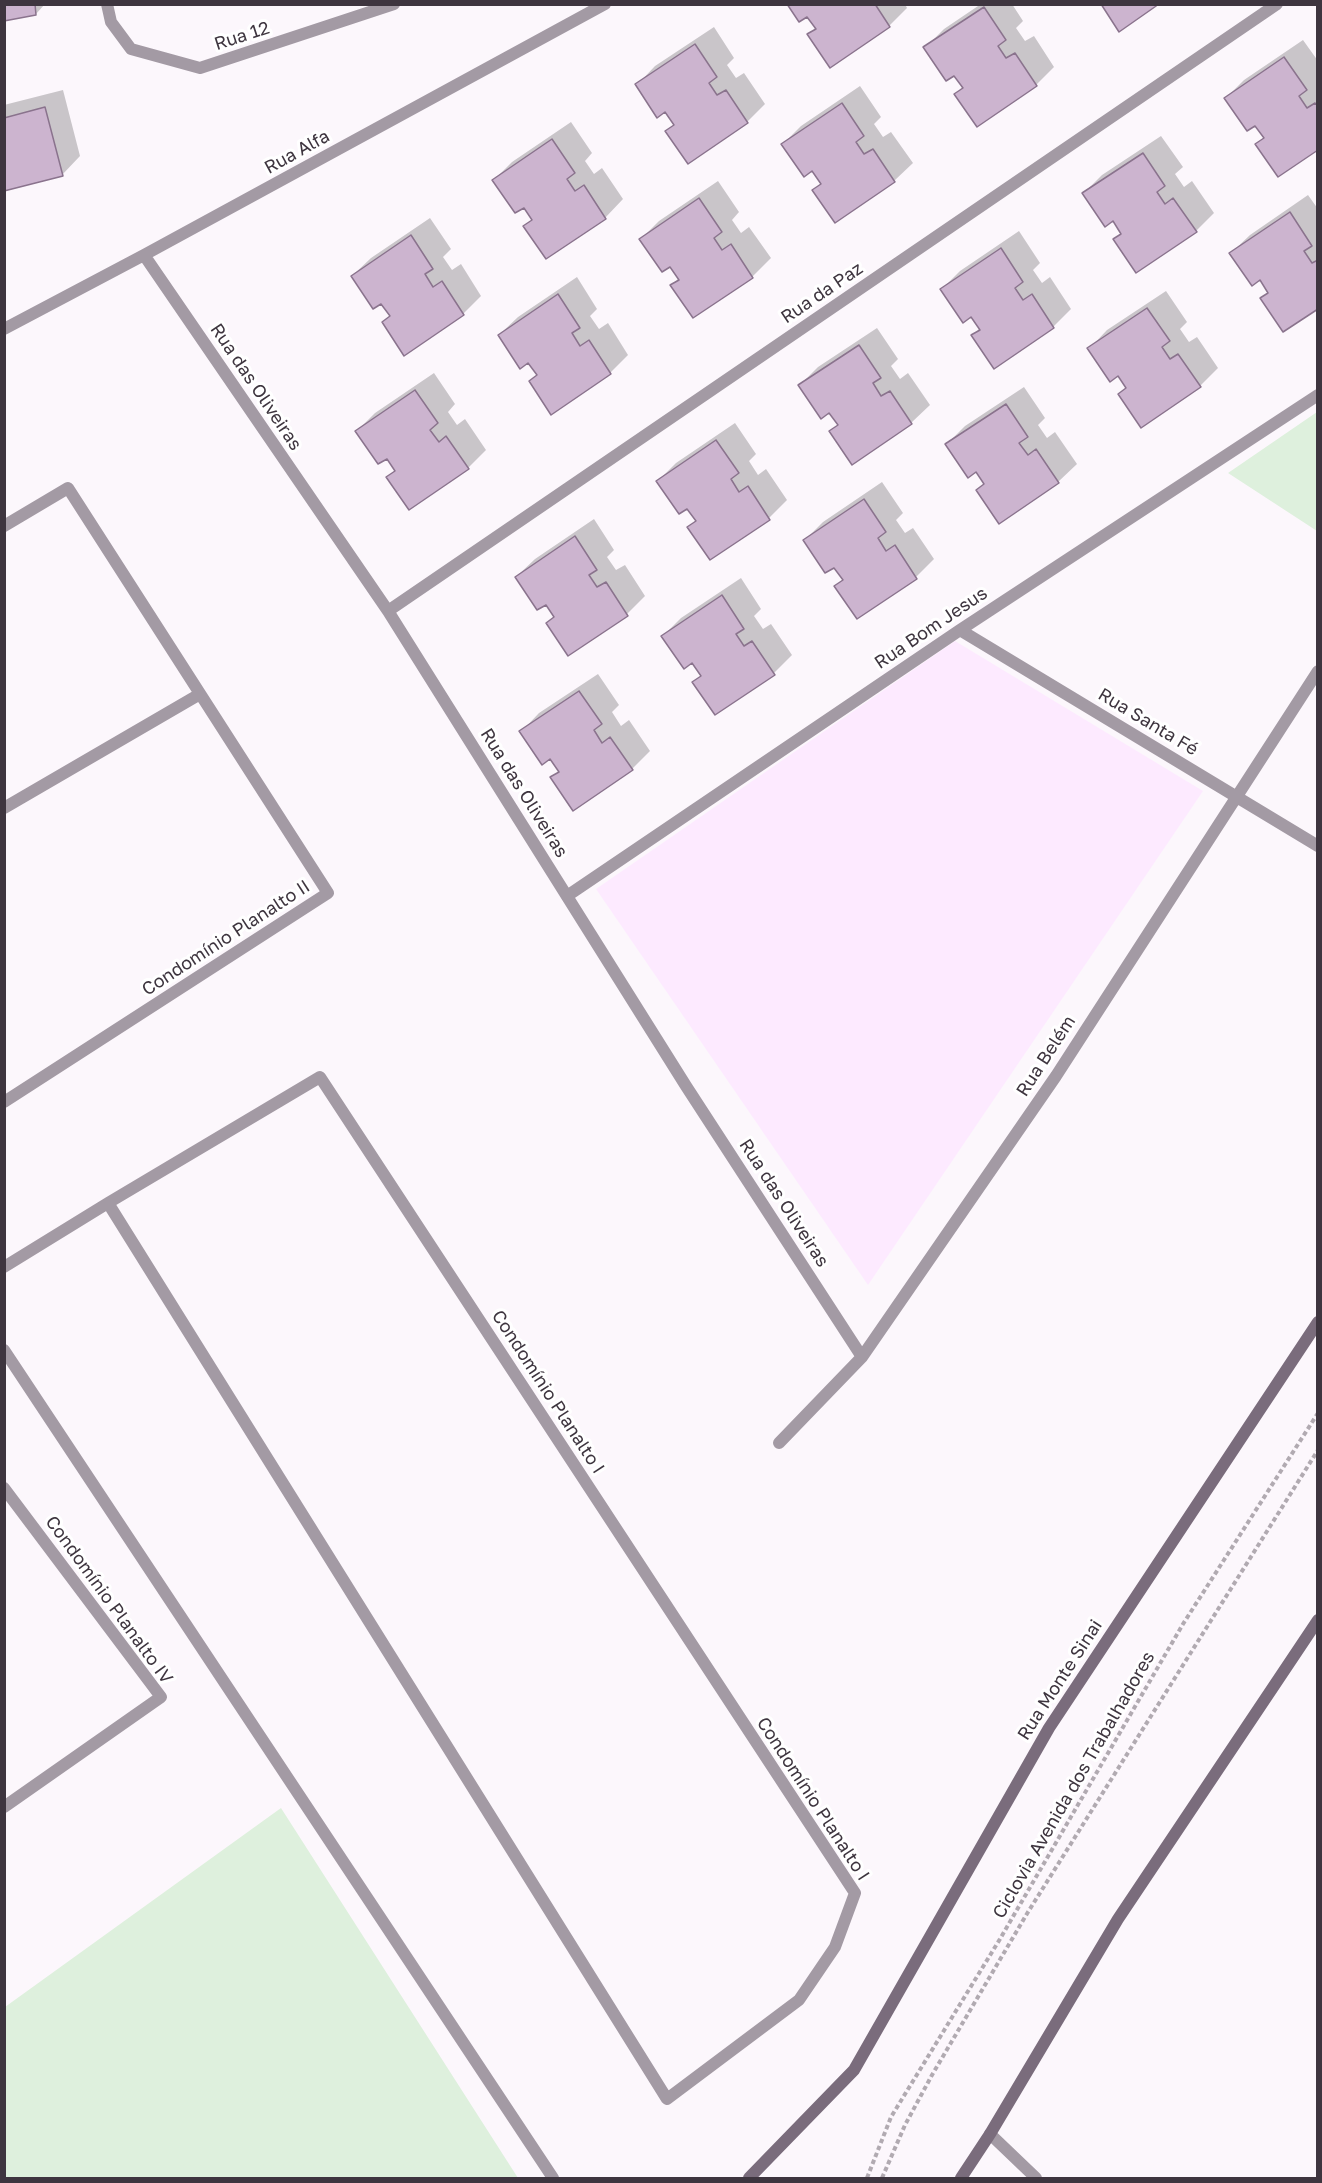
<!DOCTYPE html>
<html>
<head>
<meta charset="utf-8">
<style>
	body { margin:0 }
	#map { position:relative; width:1322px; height:2183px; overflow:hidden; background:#fcf7fc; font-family:"Golos Text",sans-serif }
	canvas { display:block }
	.frame { position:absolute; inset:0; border:6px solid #3e353f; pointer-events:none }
</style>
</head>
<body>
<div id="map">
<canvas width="1322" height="2183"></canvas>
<div class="frame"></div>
</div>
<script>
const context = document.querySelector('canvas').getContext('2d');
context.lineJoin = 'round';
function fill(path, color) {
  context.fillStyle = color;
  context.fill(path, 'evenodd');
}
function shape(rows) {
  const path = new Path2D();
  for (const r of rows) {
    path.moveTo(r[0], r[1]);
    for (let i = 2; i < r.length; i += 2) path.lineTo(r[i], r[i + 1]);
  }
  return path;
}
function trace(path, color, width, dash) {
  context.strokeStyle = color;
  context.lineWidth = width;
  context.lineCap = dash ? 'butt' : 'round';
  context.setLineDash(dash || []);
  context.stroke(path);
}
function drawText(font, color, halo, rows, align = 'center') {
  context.font = font + ' "Golos Text",sans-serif';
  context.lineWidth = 6;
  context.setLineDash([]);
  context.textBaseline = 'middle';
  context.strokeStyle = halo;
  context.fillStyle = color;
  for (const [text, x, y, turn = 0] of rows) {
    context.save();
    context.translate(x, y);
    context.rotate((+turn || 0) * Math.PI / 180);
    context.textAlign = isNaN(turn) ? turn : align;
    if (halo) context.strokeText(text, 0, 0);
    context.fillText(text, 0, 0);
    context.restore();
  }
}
fill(shape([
	[955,641,1203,791,868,1285,596,889]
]), '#fdeaff');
fill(shape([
	[1317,412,1317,531,1228,473],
	[281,1808,518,2178,5,2178,5,2007]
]), '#def0dd');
fill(shape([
	[4,4,45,4,36,14],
	[789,4,905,4,907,8,889,26,809,35,816,27,808,14],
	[981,4,1012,4,1023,21,1016,28,1025,41,1034,36,1054,67,1036,85,956,94,963,86,955,74,925,48,944,29],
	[714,27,734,58,727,65,736,78,744,73,765,104,747,122,667,131,675,123,666,110,637,85,655,66],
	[1303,40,1318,61,1318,148,1257,144,1265,136,1255,124,1226,98,1244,80],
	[860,86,881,117,874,124,883,137,891,132,913,163,894,181,814,190,822,182,813,169,783,144,801,126],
	[63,90,80,156,62,175,4,190,4,105],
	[571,122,592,153,585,161,594,174,602,168,623,199,605,218,546,257,525,226,533,219,524,206,494,180,512,162],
	[1161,136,1183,167,1175,174,1184,187,1192,181,1214,213,1196,231,1115,239,1122,232,1113,219,1084,193,1102,175],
	[718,181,739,212,732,220,741,233,749,227,771,258,752,277,693,316,672,285,679,278,671,265,641,239,659,221],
	[1308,195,1318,209,1318,307,1262,298,1269,291,1260,278,1231,253,1250,235],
	[430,218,451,249,443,257,452,270,461,264,481,296,463,314,384,322,391,315,381,301,352,276,371,258],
	[1019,231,1040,263,1033,270,1042,283,1050,277,1071,309,1053,327,973,335,980,328,972,315,942,289,960,271],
	[577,277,597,309,590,316,599,329,608,323,628,355,610,373,531,381,538,374,529,361,499,335,518,317],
	[1166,291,1187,322,1180,329,1189,342,1197,337,1218,368,1200,386,1127,387,1119,374,1089,349,1107,330],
	[877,328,898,359,891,366,900,379,908,373,930,405,911,423,852,462,831,431,839,424,830,410,800,385,818,367],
	[434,373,455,404,448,412,457,425,465,419,486,450,468,468,388,477,396,469,387,456,357,431,375,413],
	[1024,387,1045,418,1038,425,1047,438,1055,432,1077,464,1058,482,1000,521,978,490,985,483,976,470,947,444,965,426],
	[735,423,756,454,749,461,758,475,766,469,787,500,769,518,689,527,696,520,688,507,658,481,676,463],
	[882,482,903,513,896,520,905,533,913,528,934,559,916,577,836,586,843,579,835,566,805,540,823,522],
	[594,519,614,550,607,557,616,570,625,565,645,596,627,614,568,654,548,623,555,616,546,603,516,577,535,559],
	[741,578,761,609,754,616,763,629,771,624,792,655,774,673,715,713,694,682,702,675,693,661,663,636,681,618],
	[598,674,619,705,612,712,621,726,629,720,650,751,632,769,573,809,552,777,560,770,550,757,521,732,539,713]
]), '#0003');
const building = shape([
	[4,4,35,4,36,15,4,21,4,4],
	[787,4,875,4,890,27,830,68,807,34,816,29,807,17,799,22,787,4],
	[1101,4,1159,4,1119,32,1101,4],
	[984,7,1006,40,998,46,1006,58,1015,53,1037,86,977,127,954,94,963,88,954,76,946,81,923,47,984,7],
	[695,44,717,77,709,83,717,95,726,90,748,123,688,164,665,131,674,125,665,112,657,118,635,84,695,44],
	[1284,57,1307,90,1299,96,1307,108,1315,103,1318,106,1318,150,1278,177,1255,144,1264,138,1255,126,1247,131,1224,98,1284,57],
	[842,103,864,136,856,142,864,154,873,149,895,182,835,223,812,190,821,184,812,171,804,177,781,144,842,103],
	[45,107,63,176,4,191,4,118,45,107],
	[552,139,575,173,567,179,575,191,584,185,606,219,546,259,523,226,532,220,524,208,515,213,492,180,552,139],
	[1143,153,1165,186,1157,192,1165,204,1173,198,1197,232,1136,273,1113,239,1121,234,1113,221,1105,227,1082,193,1143,153],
	[699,198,722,232,714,238,722,250,731,244,753,278,693,318,670,285,679,280,670,267,662,272,639,239,699,198],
	[1290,212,1312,246,1304,251,1312,263,1318,260,1318,309,1283,332,1260,298,1268,293,1260,280,1252,286,1229,253,1290,212],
	[411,235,433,269,425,274,433,287,442,281,464,315,404,356,382,322,390,316,381,304,373,309,351,276,411,235],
	[1001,248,1023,282,1015,288,1023,300,1032,294,1054,328,994,369,971,335,980,330,971,317,963,323,940,289,1001,248],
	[558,294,580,328,572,333,580,346,589,340,611,374,551,415,529,381,537,375,528,363,520,369,498,335,558,294],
	[1147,308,1170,341,1162,347,1170,359,1178,354,1201,387,1141,428,1118,394,1126,388,1118,376,1110,382,1087,348,1147,308],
	[859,345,881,378,873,383,881,396,890,391,912,424,852,465,829,431,838,425,829,413,821,419,798,385,859,345],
	[415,390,438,423,430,430,439,442,446,436,469,469,409,510,386,477,395,471,387,459,378,464,355,431,415,390],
	[1006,404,1028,437,1019,443,1028,455,1036,449,1059,483,999,524,976,490,984,484,976,472,968,478,945,444,1006,404],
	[716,440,739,473,731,479,739,492,748,486,770,520,710,560,687,527,696,521,687,509,679,514,656,481,716,440],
	[864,499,886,532,878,538,886,551,895,545,917,579,857,619,834,586,843,580,834,568,825,573,803,540,864,499],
	[575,536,597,570,589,575,597,587,606,582,628,616,568,656,546,623,554,617,546,605,537,610,515,577,575,536],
	[722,595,744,629,736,634,744,646,752,641,775,675,715,715,692,682,701,676,692,663,684,669,661,636,722,595],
	[579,691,602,724,594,730,602,743,610,737,633,770,573,811,550,777,559,772,550,759,542,765,519,731,579,691]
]);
fill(building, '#ccb4cf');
trace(building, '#8a738d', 1.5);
trace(shape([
	[867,2178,891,2117,1000,1939,1183,1624,1318,1413],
	[882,2178,905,2125,932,2075,1028,1912,1318,1450]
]), '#b1aab1', 4, [4.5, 3]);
trace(shape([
	[990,2134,1036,2178]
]), '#a39aa4', 12);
trace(shape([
	[107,4,111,22,131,49,200,68,394,4],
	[144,255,388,611,686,1086,862,1357],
	[4,329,144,255,605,4],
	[4,526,68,488,328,893,4,1102],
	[388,611,1277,4],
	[960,630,1318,846],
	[4,808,200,694],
	[567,896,960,630,1318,395],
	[4,1267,108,1203,320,1077,855,1893,835,1947,799,2000,667,2099,108,1203],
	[4,1350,553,2178],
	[779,1443,862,1357,1056,1076,1318,671],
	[4,1488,161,1697,4,1807]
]), '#a39aa4', 12);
trace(shape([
	[749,2178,854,2070,1049,1728,1318,1322],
	[961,2178,990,2134,1118,1919,1318,1620]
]), '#7a6c7c', 12);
drawText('18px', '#3e353f', '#fff', [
	["Rua 12",242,36,-18],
	["Rua Alfa",297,152,-29],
	["Rua da Paz",822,293,-34],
	["Rua das Oliveiras",256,387,56],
	["Rua Bom Jesus",931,628,-34],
	["Rua Santa Fé",1148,722,31],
	["Rua das Oliveiras",524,793,58],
	["Condomínio Planalto II",226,938,-33],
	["Rua Belém",1046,1056,-57],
	["Rua das Oliveiras",784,1203,57],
	["Condomínio Planalto I",548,1392,57],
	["Condomínio Planalto IV",109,1600,54],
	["Rua Monte Sinai",1060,1680,-57],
	["Ciclovia Avenida dos Trabalhadores",1074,1785,-60],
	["Condomínio Planalto I",813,1799,57]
]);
</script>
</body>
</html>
